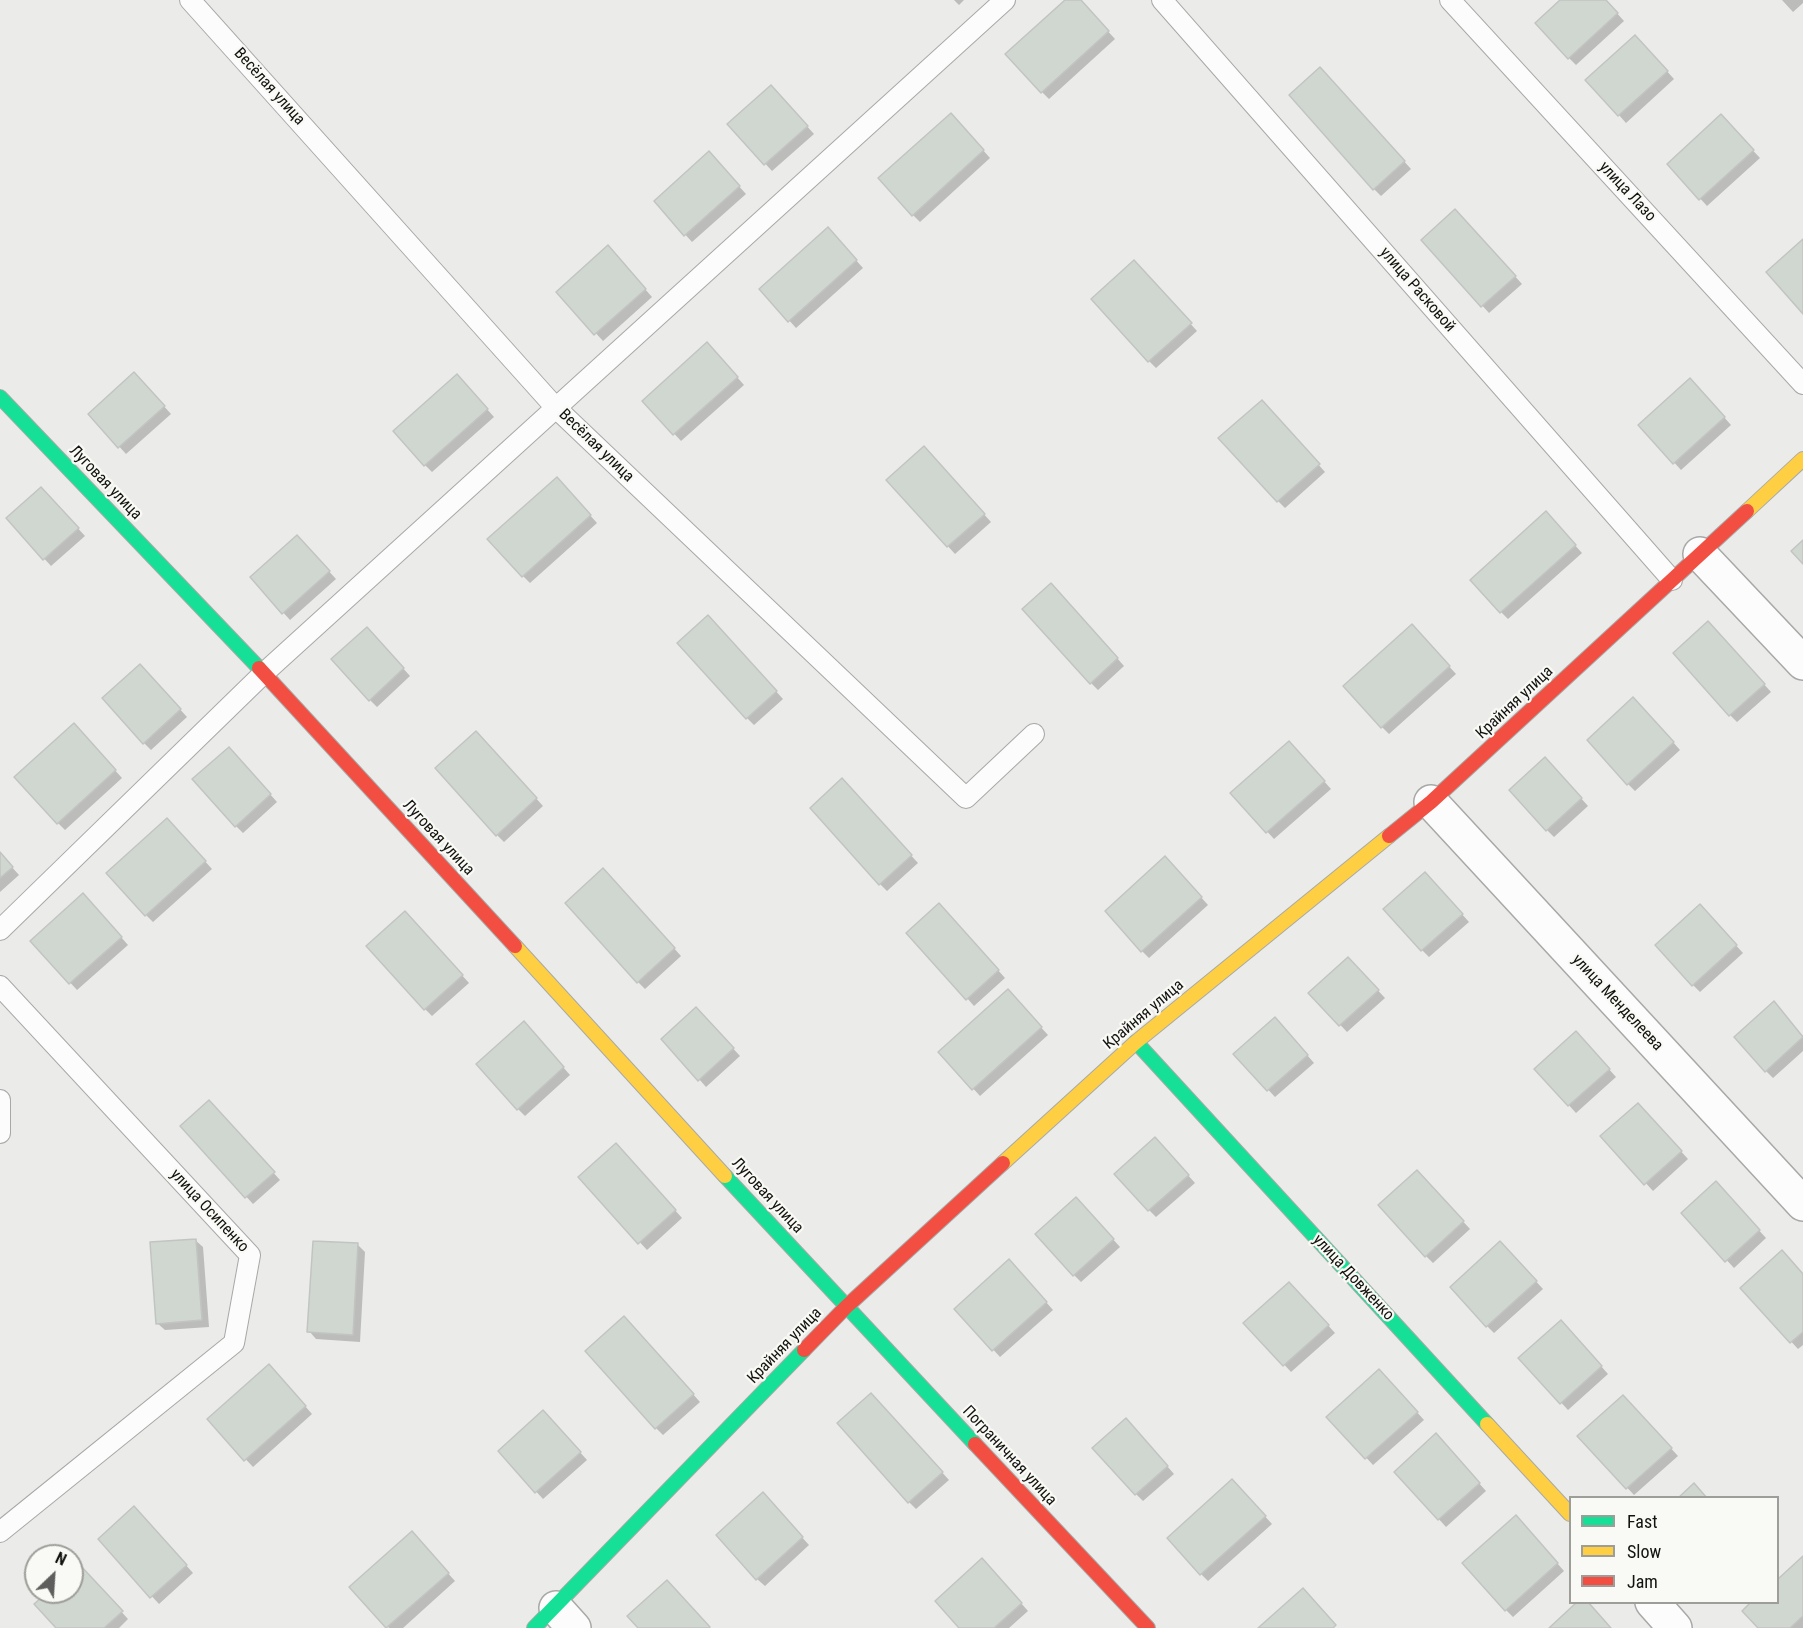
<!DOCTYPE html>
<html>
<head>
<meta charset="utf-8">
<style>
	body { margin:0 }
	#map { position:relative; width:1803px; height:1628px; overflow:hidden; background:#ebece9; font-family:"Roboto Condensed",sans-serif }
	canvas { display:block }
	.legend { position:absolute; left:1569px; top:1496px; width:210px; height:108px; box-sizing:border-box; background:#f9faf5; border:2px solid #9d9d99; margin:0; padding:8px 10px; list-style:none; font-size:18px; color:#121210 }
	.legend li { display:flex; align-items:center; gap:12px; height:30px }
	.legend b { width:30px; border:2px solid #9d9d99 }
	.north { position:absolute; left:24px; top:1544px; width:60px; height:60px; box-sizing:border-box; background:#f9faf5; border:2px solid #9d9d99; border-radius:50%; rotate:25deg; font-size:16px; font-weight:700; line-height:24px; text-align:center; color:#121210 }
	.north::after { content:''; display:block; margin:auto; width:21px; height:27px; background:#5e5e5c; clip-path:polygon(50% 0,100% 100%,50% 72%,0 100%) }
</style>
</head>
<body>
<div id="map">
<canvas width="1803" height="1628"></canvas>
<ul class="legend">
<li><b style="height:8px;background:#16e098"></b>Fast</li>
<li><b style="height:8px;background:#ffcf43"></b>Slow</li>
<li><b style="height:8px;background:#f24e42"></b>Jam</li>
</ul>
<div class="north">N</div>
</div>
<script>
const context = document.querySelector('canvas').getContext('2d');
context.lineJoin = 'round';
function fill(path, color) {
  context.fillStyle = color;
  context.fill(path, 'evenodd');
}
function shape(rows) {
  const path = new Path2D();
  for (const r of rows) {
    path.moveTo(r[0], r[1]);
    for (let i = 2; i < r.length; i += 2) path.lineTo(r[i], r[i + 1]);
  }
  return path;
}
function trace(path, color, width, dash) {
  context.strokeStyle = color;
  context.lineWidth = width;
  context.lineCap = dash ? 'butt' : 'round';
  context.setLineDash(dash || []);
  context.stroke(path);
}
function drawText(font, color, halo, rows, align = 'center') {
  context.font = font + ' "Roboto Condensed",sans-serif';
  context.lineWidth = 4.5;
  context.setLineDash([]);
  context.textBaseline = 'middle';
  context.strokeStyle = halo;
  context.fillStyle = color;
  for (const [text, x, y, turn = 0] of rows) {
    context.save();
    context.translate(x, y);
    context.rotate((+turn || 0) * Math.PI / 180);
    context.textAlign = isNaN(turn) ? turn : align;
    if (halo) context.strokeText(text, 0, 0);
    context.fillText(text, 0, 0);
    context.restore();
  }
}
fill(shape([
	[954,0,964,0,959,5],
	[1067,0,1079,0,1115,39,1049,99,1042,92],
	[1563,0,1605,0,1624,21,1576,65,1569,58],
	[1782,0,1803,0,1803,3,1793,12],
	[1642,44,1674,79,1626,123,1588,80],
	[1327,76,1411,169,1381,196,1374,189],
	[778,94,814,134,772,171,729,124],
	[958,122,990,158,920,222,913,215],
	[1728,124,1760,158,1707,206,1669,164],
	[716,161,746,194,692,242,656,202],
	[1462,218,1522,284,1489,313,1423,240],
	[835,237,863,268,796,328,761,289],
	[615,255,652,297,603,341,558,292],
	[1141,269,1197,331,1156,368,1149,361],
	[714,351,744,385,681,441,644,401],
	[141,381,171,414,126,454,90,414],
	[464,383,494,417,432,472,425,465],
	[1697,387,1731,425,1681,470,1640,425],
	[1269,409,1325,472,1285,508,1278,501],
	[931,456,991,522,955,554,888,480],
	[564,486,597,523,530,583,523,576],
	[48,496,85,536,51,566,8,519],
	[1553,521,1582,553,1508,619,1501,612],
	[304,544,336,579,290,620,252,578],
	[1059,592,1124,666,1098,690,1091,683],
	[715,624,783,699,754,725,747,718],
	[1715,630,1771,692,1737,722,1730,715],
	[1419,633,1456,674,1389,734,1382,727],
	[374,636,410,676,377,707,370,700],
	[147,673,187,717,151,750,144,743],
	[1641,706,1680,750,1635,791,1628,784],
	[81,733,122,778,65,830,58,823],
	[483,740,543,806,504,842,497,835],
	[1296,750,1331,789,1274,839,1232,793],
	[236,756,277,802,243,833,236,826],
	[1552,766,1588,806,1554,837,1547,830],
	[849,788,918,863,887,891,880,884],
	[174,827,212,869,153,922,146,915],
	[0,854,19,875,0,892],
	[1172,865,1208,905,1149,958,1142,951],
	[610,877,681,956,645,989,638,982],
	[1432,881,1469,922,1429,957,1422,950],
	[90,902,128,945,77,990,32,941],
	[946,912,1005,978,974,1006,967,998],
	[1707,914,1743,953,1700,992,1693,985],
	[412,920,469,983,432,1016,425,1009],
	[1355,966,1385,998,1347,1032,1310,993],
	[1015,999,1048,1035,980,1096,940,1052],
	[1781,1011,1803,1036,1803,1051,1773,1078,1766,1071],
	[703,1016,740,1056,706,1087,699,1079],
	[1282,1026,1314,1063,1275,1097,1235,1054],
	[531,1031,570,1075,525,1116,518,1109],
	[1583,1040,1616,1077,1576,1113,1536,1069],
	[216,1109,280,1180,253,1204,182,1126],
	[1645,1112,1688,1159,1653,1191,1603,1136],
	[1162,1146,1195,1183,1156,1217,1149,1210],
	[623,1152,682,1218,647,1250,580,1177],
	[1424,1179,1470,1229,1433,1263,1426,1256],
	[1723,1191,1766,1238,1734,1268,1683,1213],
	[1083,1206,1120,1247,1081,1282,1074,1275],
	[195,1240,203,1247,209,1327,165,1330,157,1323],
	[358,1245,365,1252,360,1342,316,1339,309,1331],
	[1507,1250,1543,1289,1494,1333,1487,1326],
	[1016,1268,1053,1310,1000,1357,956,1309],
	[1803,1275,1803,1345,1798,1349,1742,1288],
	[1297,1291,1335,1333,1291,1372,1246,1323],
	[631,1325,700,1402,663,1435,656,1428],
	[1568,1329,1608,1374,1568,1410,1520,1358],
	[276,1373,312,1414,253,1467,209,1420],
	[1387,1379,1424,1420,1373,1465,1329,1417],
	[878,1402,949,1480,916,1509,909,1502],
	[1630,1404,1678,1456,1634,1495,1579,1436],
	[550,1419,587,1460,543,1499,500,1452],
	[1133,1427,1174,1474,1143,1501,1136,1494],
	[1443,1443,1486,1491,1446,1527,1396,1472],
	[1239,1488,1272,1524,1208,1581,1201,1574],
	[770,1502,809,1545,765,1586,757,1579],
	[141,1515,193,1573,159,1604,100,1540],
	[1523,1524,1564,1571,1513,1617,1506,1610],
	[419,1541,455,1581,403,1628,389,1628,352,1587],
	[1803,1558,1803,1628,1760,1628,1778,1602,1778,1581],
	[989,1567,1028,1611,1009,1628,962,1628],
	[72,1572,86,1573,128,1619,119,1628,58,1628,50,1592,72,1592]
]), '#0003');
const building = shape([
	[1065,0,1081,0,1109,31,1041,93,1005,54,1065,0],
	[1560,0,1606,0,1618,13,1568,59,1535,23,1560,0],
	[1635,35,1668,71,1618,116,1585,80,1635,35],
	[1320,67,1405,161,1373,190,1289,95,1320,67],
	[771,85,808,126,764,165,727,124,771,85],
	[951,113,984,150,912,216,878,178,951,113],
	[1721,114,1754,150,1699,200,1667,164,1721,114],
	[709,151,740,186,684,236,654,201,709,151],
	[1455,209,1516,276,1481,307,1421,240,1455,209],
	[828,227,857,260,788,322,759,289,828,227],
	[1803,239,1803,314,1766,272,1803,239],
	[608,245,646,289,594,335,556,292,608,245],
	[1134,260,1192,323,1148,362,1091,299,1134,260],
	[707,342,738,377,673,435,642,401,707,342],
	[134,372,165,406,118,448,88,414,134,372],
	[457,374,488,409,424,466,393,431,457,374],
	[1690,378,1725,417,1673,464,1638,425,1690,378],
	[1262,400,1320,464,1277,502,1218,438,1262,400],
	[924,446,985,514,947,547,886,480,924,446],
	[557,477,591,515,522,577,487,539,557,477],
	[41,487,79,528,43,560,6,518,41,487],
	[1546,511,1576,545,1500,613,1470,580,1546,511],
	[297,535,330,571,282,614,250,577,297,535],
	[1803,540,1803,564,1791,551,1803,540],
	[1051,583,1118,658,1090,684,1022,609,1051,583],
	[708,615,777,691,746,719,677,643,708,615],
	[1708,621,1765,684,1729,716,1673,653,1708,621],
	[1412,624,1450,666,1381,728,1343,686,1412,624],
	[367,627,404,668,369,701,331,659,367,627],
	[140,664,181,709,143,744,102,698,140,664],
	[1633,697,1674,742,1627,785,1587,740,1633,697],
	[74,723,116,770,57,824,14,777,74,723],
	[476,731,537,798,496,836,435,768,476,731],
	[1289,741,1325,781,1266,833,1230,793,1289,741],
	[229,747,271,794,235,827,192,779,229,747],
	[1545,757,1582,798,1546,831,1509,790,1545,757],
	[842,778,912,855,879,885,810,808,842,778],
	[167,818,206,861,145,916,106,873,167,818],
	[0,852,13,867,0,878,0,852],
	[1165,856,1202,897,1141,952,1105,911,1165,856],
	[603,868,675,948,637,983,565,903,603,868],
	[1425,872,1463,914,1421,951,1383,909,1425,872],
	[83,893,122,937,69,984,30,941,83,893],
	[939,903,999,970,966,1000,906,933,939,903],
	[1700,904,1737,945,1692,986,1655,945,1700,904],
	[405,911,463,975,424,1010,366,946,405,911],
	[1348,957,1379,990,1339,1026,1308,993,1348,957],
	[1008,989,1042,1027,972,1090,938,1052,1008,989],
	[1774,1001,1803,1037,1765,1072,1734,1037,1774,1001],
	[696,1007,734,1048,698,1081,661,1039,696,1007],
	[1275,1017,1308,1055,1267,1091,1233,1054,1275,1017],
	[524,1021,564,1067,517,1110,476,1064,524,1021],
	[1576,1031,1610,1069,1568,1106,1534,1069,1576,1031],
	[209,1100,275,1172,245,1198,180,1126,209,1100],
	[1638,1103,1682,1151,1644,1185,1600,1136,1638,1103],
	[1155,1137,1189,1175,1148,1211,1114,1174,1155,1137],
	[616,1143,676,1210,638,1244,578,1177,616,1143],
	[1417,1170,1464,1221,1425,1257,1378,1205,1417,1170],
	[1716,1181,1760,1230,1725,1262,1681,1213,1716,1181],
	[1076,1197,1114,1239,1073,1276,1035,1234,1076,1197],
	[196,1239,202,1320,156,1324,150,1242,196,1239],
	[313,1241,358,1243,353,1335,307,1332,313,1241],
	[1500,1241,1537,1281,1486,1327,1450,1287,1500,1241],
	[1782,1250,1803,1274,1803,1332,1790,1343,1740,1288,1782,1250],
	[1009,1259,1047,1302,992,1351,954,1309,1009,1259],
	[1289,1282,1329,1325,1283,1366,1243,1323,1289,1282],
	[624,1316,694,1394,655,1429,585,1351,624,1316],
	[1561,1320,1602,1366,1560,1404,1518,1358,1561,1320],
	[269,1364,306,1406,244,1461,207,1419,269,1364],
	[1379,1369,1418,1412,1365,1459,1326,1417,1379,1369],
	[871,1393,943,1472,908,1503,837,1423,871,1393],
	[1623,1395,1672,1448,1626,1489,1577,1436,1623,1395],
	[543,1410,581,1452,535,1493,498,1451,543,1410],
	[1126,1418,1168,1466,1135,1495,1092,1448,1126,1418],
	[1436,1433,1480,1483,1438,1520,1394,1472,1436,1433],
	[1232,1479,1266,1516,1200,1575,1167,1538,1232,1479],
	[1694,1483,1707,1498,1678,1498,1694,1483],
	[763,1492,803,1537,756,1580,716,1535,763,1492],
	[134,1506,187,1565,150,1598,98,1539,134,1506],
	[1516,1515,1558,1563,1505,1611,1462,1563,1516,1515],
	[412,1531,449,1573,386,1628,349,1587,412,1531],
	[1803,1556,1803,1616,1790,1628,1758,1628,1742,1611,1751,1602,1778,1602,1778,1579,1803,1556],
	[982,1558,1022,1603,994,1628,959,1628,935,1601,982,1558],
	[79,1564,123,1611,104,1628,56,1628,34,1604,48,1592,72,1592,72,1570,79,1564],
	[667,1580,710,1627,709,1628,638,1628,627,1616,667,1580],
	[1303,1588,1336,1625,1333,1628,1258,1628,1303,1588],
	[1577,1602,1588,1602,1611,1628,1549,1628,1577,1602]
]);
fill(building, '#d0d7d1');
trace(building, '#c2c4c2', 1.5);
const lane = shape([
	[190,0,556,408,966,798,1034,734],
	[1162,0,1672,580],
	[1450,0,1803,384],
	[0,930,264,673,1005,0],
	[0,986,250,1255,234,1343,0,1532],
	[0,1100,0,1133]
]);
const street = shape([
	[1700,554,1803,663],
	[1431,802,1803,1204],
	[1652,1602,1675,1628],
	[556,1608,574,1628]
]);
const fast = shape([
	[0,397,259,668],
	[1136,1042,1487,1424],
	[725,1176,975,1444],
	[534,1628,804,1350]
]);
const slow = shape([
	[1747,511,1803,459],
	[515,946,725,1176],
	[1003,1163,1136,1042,1389,836],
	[1487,1424,1570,1514]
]);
const jam = shape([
	[259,668,515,946],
	[1389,836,1431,802,1747,511],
	[804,1350,846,1307,1003,1163],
	[975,1444,1148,1628]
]);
trace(lane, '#a8a9a7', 22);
trace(street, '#a8a9a7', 36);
trace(fast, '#a8a9a7', 16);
trace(slow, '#a8a9a7', 16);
trace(jam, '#a8a9a7', 16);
trace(lane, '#fcfcfc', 20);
trace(street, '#fcfcfc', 33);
trace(fast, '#16e098', 14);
trace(slow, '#ffcf43', 14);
trace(jam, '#f24e42', 14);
drawText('16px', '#121210', '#f9faf5', [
	["Весёлая улица",269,87,48],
	["улица Лазо",1627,192,47],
	["улица Расковой",1417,290,49],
	["Весёлая улица",596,446,44],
	["Луговая улица",105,483,46],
	["Крайняя улица",1515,703,-43],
	["Луговая улица",438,838,47],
	["улица Менделеева",1617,1003,47],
	["Крайняя улица",1144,1015,-40],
	["Луговая улица",767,1196,47],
	["улица Осипенко",209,1211,47],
	["улица Довженко",1353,1278,47],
	["Крайняя улица",785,1346,-46],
	["Пограничная улица",1009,1456,47]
]);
</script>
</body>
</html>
